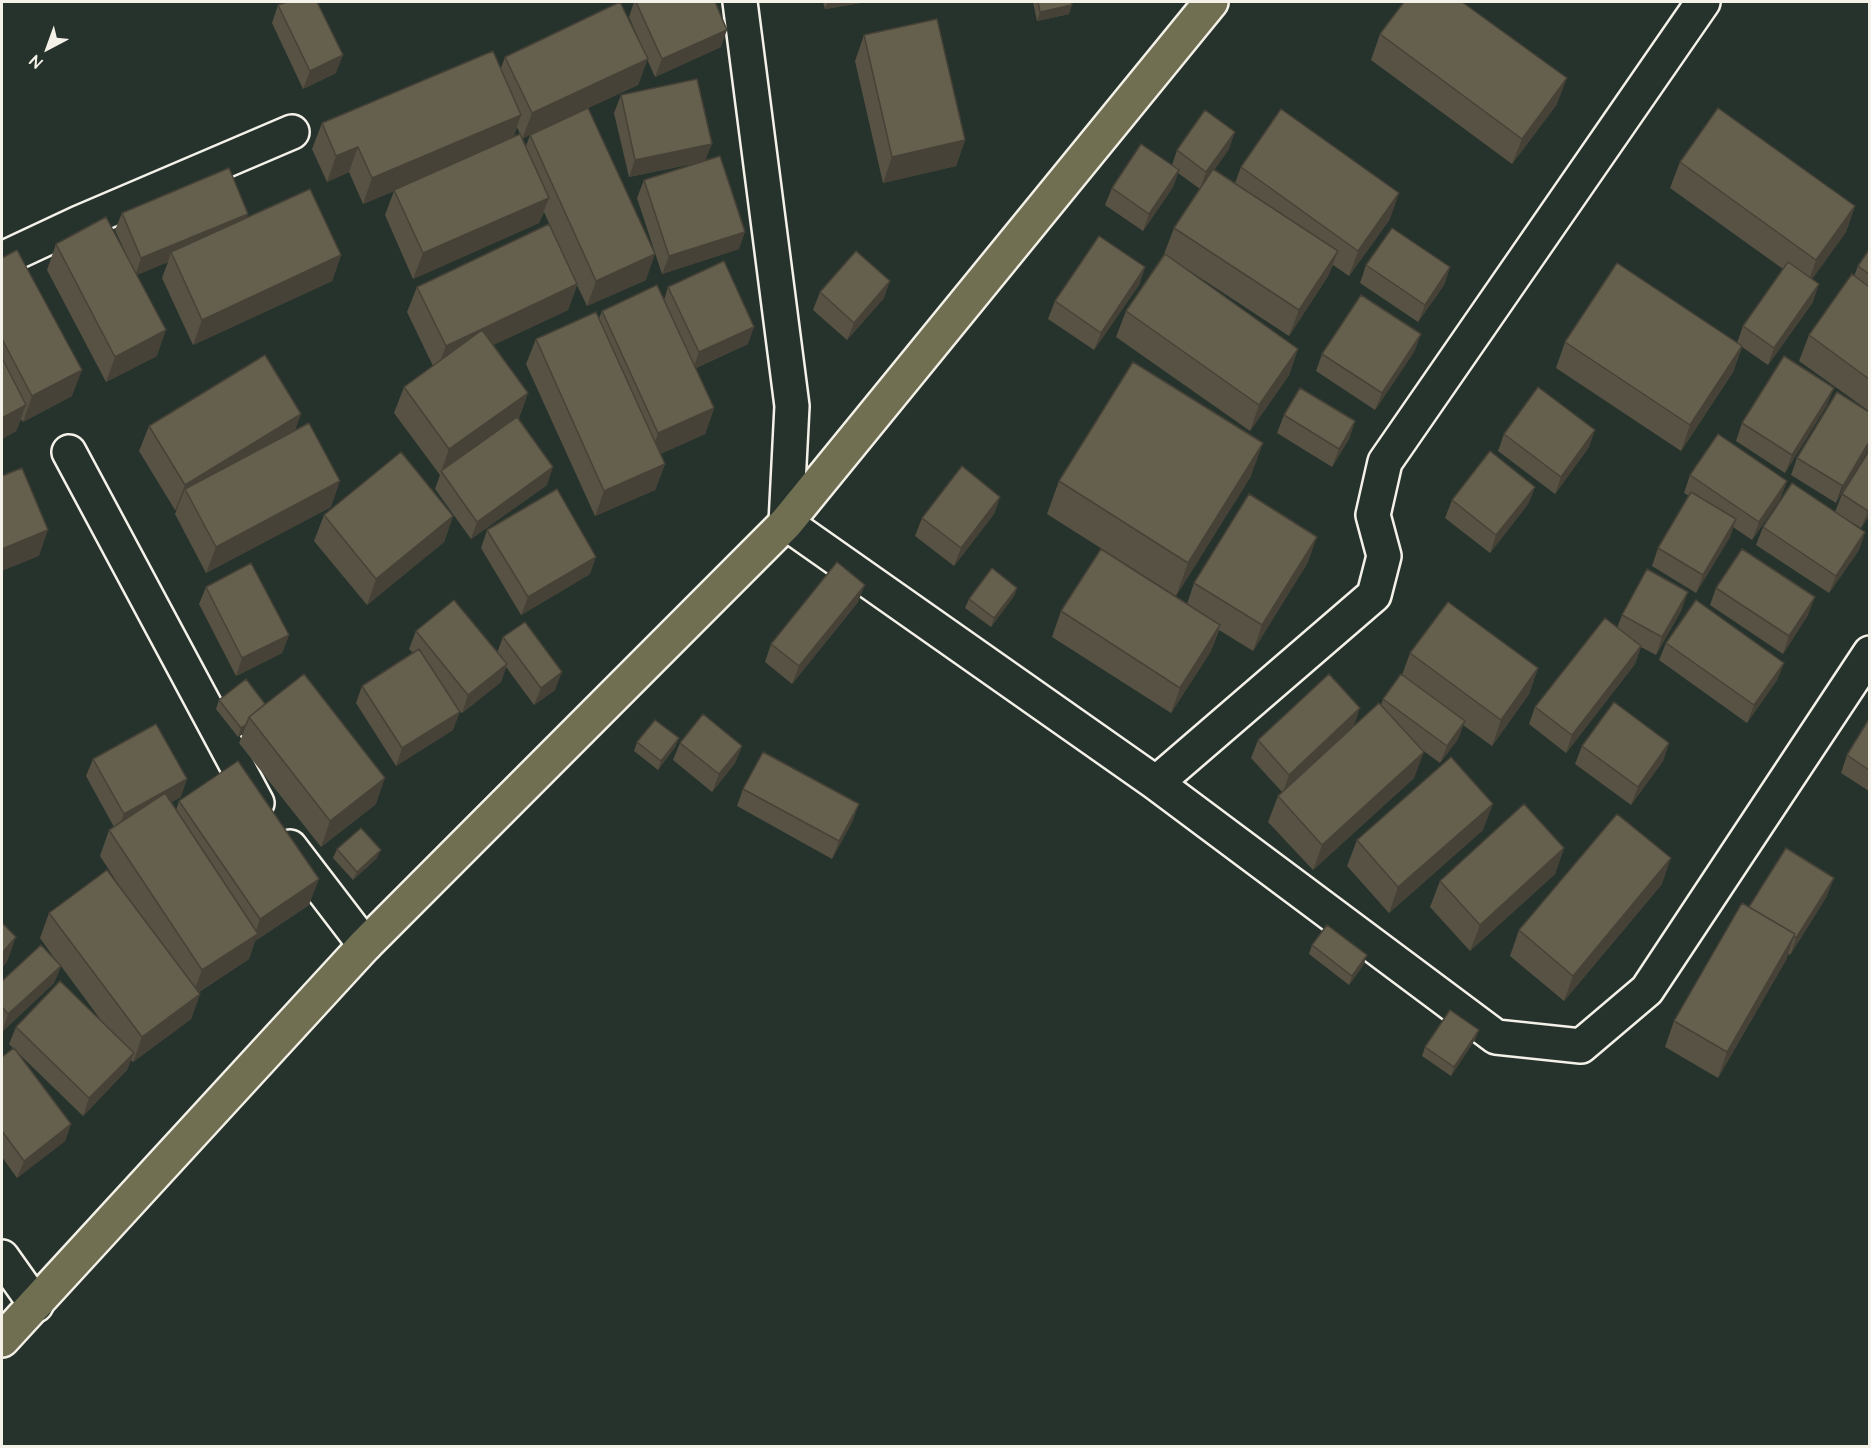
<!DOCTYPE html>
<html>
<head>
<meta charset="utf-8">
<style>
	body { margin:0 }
	#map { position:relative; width:1871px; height:1448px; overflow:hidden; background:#26332d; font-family:"Architects Daughter",sans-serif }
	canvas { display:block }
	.frame { position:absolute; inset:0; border:3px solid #f4f1e8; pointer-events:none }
	.north { position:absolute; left:18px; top:18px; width:60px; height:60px; -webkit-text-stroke:4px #26332d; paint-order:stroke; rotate:221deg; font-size:16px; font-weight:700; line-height:24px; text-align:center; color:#f4f1e8 }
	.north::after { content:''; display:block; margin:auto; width:21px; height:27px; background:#f4f1e8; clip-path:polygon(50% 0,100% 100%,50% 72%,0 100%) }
</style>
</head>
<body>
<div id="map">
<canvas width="1871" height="1448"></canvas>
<div class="frame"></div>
<div class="north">N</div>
</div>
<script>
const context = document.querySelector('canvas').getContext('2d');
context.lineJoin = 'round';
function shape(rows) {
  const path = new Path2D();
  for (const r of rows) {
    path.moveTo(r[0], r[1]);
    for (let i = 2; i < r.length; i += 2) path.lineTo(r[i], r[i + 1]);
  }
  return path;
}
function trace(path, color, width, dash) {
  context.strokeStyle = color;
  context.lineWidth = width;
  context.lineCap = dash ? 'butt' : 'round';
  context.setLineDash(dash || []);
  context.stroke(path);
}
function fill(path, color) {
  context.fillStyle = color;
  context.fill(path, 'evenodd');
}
const minor = shape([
	[740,2,792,406,786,523,1156,783,1496,1037,1581,1046,1647,990,1870,653],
	[2,259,79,223,292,132],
	[69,452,257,803],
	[1156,783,1374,595,1384,556,1373,515,1385,462,1703,2],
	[290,847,365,945],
	[2,1257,36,1305]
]);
const major = shape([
	[2,1340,365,945,786,523,1211,2]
]);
trace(minor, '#f4f1e8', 38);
trace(major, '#f4f1e8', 38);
trace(minor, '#26332d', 33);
trace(major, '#706f52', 33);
fill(shape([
	[634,2,715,2,721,47,655,77,647,59,638,85,522,138,526,146,530,135,646,280,587,306,577,285,568,310,493,345,528,393,519,418,547,485,471,539,435,489,440,475,394,413,404,387,433,366,407,312,417,287,557,241,544,212,539,223,413,279,385,215,394,191,363,204,349,172,327,182,312,149,322,123,501,68,505,57,643,49,629,17],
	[517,127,520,134,513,138],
	[823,2,867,2,825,9],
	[1033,2,1071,2,1069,14,1037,21],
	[278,5,336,73,303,89,272,23],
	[1380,34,1557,104,1512,164,1371,60],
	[864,35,965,140,956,166,883,183,855,61],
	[621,95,706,160,739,249,662,274,637,198,644,180,697,163,629,177,614,113],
	[1229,149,1214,170,1235,183,1241,167,1390,219,1349,276,1333,265,1328,276,1289,336,1167,256,1298,349,1289,375,1250,431,1116,337,1126,311,1164,254,1174,228,1200,189,1178,173,1173,187,1143,231,1105,205,1112,188,1172,165,1177,150],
	[1680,162,1855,206,1846,232,1812,279,1813,302,1768,365,1742,347,1733,372,1681,451,1556,368,1565,342,1737,343,1743,326,1783,269,1670,188],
	[122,213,246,218,341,255,332,281,193,345,162,278,168,262,136,275,157,356,106,382,47,270,56,244,127,256,115,230],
	[1869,250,1869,411,1799,361,1809,335,1854,276,1858,266],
	[2,258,72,396,23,422,21,419,16,431,2,439],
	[1366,265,1450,267,1444,285,1418,322,1360,283],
	[1145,267,1139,285,1094,350,1048,319,1055,301],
	[668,287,748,344,696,368,714,408,705,434,660,454,665,464,655,490,595,516,526,364,536,339,599,318,602,311,664,300],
	[820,292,884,298,847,340,813,310],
	[1421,334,1414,352,1375,410,1316,371,1322,354],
	[1827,405,1785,473,1736,441,1742,423],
	[1869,412,1836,503,1791,475,1797,458],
	[1284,415,1355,421,1349,439,1332,467,1277,433],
	[149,426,296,430,331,507,206,573,175,514,177,509,175,510,139,451],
	[1504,434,1589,447,1555,494,1498,451],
	[1869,451,1869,516,1861,528,1835,512,1842,494],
	[1690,475,1787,481,1780,499,1752,540,1733,527,1730,537,1696,593,1652,566,1658,548,1689,496,1684,493],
	[1251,476,1176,596,1047,514,1059,481],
	[1535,487,1528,504,1490,553,1445,518,1452,500],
	[1000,497,994,514,954,566,915,536,922,518],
	[324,515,453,516,444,542,367,605,314,541],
	[1763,527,1865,532,1859,550,1829,593,1756,545],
	[487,530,590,574,521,615,481,548],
	[1308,562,1253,651,1219,630,1211,651,1171,713,1052,637,1061,611,1187,604,1194,583],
	[206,587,289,635,282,653,236,676,199,604],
	[1017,588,1014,596,991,627,965,608,969,599],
	[1716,588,1808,615,1783,654,1710,605],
	[858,602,792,684,765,662,771,644],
	[1682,609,1656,655,1641,647,1635,664,1566,753,1529,724,1535,707,1617,628,1622,615],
	[416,631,497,653,503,637,555,690,534,705,506,667,501,682,462,713,453,703,453,730,396,766,356,703,362,686,413,653,409,649],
	[1666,643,1784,663,1777,680,1747,723,1659,660],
	[1410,653,1538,668,1529,694,1492,746,1463,725,1458,739,1440,763,1421,749,1414,778,1313,870,1268,822,1278,796,1282,792,1251,758,1258,740,1354,726,1381,705,1383,699,1402,675],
	[219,700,265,704,376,804,321,847,239,743,243,734,238,737,216,709],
	[1869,719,1869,791,1841,773,1847,755],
	[679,738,675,747,658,770,634,751,637,742],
	[680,743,742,746,735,763,712,792,673,760],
	[1669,743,1663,761,1631,805,1575,764,1582,746],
	[93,759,181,797,171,802,176,810,179,801,309,905,255,941,249,959,199,992,200,994,191,1019,133,1062,131,1060,127,1070,83,1116,16,1051,71,1124,65,1141,17,1178,2,1157,2,1057,13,1048,9,1044,16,1027,103,1023,61,966,54,983,2,1032,2,981,57,962,40,938,49,913,122,890,100,856,109,830,114,827,86,776],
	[743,789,859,804,852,822,832,859,737,806],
	[1483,830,1389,913,1347,866,1357,840],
	[1564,848,1555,874,1470,951,1430,907,1440,881],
	[337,849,377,858,353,880,333,858],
	[1662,884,1564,1001,1510,956,1519,930],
	[1827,896,1790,955,1788,954,1786,960,1718,1078,1665,1047,1674,1021,1749,907],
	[1312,945,1364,964,1349,985,1309,954],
	[1476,1038,1451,1076,1422,1056,1425,1047]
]), '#575243');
fill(shape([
	[828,2,867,2,825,9],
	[1072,5,1069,14,1037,21,1040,12],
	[727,30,721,47,655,77,662,59],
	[343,55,336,73,303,89,310,71],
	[648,59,638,85,522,139,532,113],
	[1567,78,1557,104,1512,164,1522,139],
	[521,115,512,141,363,204,372,178],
	[1235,132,1229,149,1200,189,1206,172],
	[965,140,956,166,883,183,892,157],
	[712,144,705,161,629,177,635,160],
	[358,147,349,172,327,182,336,156],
	[1179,170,1173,187,1143,231,1149,214],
	[1399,193,1390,219,1349,276,1358,251],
	[549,198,539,223,413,279,423,253],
	[1855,206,1846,232,1807,286,1816,260],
	[248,214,241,231,171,252,168,262,135,276,141,258],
	[745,232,739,249,662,274,669,256],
	[1338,251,1328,276,1289,336,1299,310],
	[655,254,646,280,587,306,596,281],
	[341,255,332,281,193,345,202,320],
	[1145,267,1139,285,1094,350,1101,333],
	[1450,267,1444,285,1418,322,1425,305],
	[890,281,884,298,847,340,854,323],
	[577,284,568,310,436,372,446,346],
	[1819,284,1813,302,1768,365,1774,348],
	[754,327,748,344,693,369,699,352],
	[166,330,157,356,106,382,115,357],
	[1421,334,1414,352,1375,410,1382,393],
	[1742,346,1733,372,1681,451,1690,425],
	[1298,349,1289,375,1250,431,1259,405],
	[82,370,72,396,23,422,32,396],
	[1834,388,1827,405,1785,473,1792,455],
	[528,393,518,419,441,472,449,449],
	[26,405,16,431,2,439,2,418],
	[714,408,705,434,649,459,658,433],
	[301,414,292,440,185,489,177,509,175,510,185,485],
	[1355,421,1349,439,1332,467,1339,449],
	[1595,430,1589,447,1555,494,1561,477],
	[1869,442,1869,449,1836,503,1843,486],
	[1263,443,1251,476,1176,596,1188,563],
	[665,464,655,490,595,516,604,491],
	[553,467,547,485,471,539,477,522],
	[340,481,331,507,206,573,216,547],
	[1787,481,1780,499,1752,540,1759,522],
	[1535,487,1528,504,1490,553,1496,535],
	[1000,497,994,514,954,566,961,548],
	[1869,508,1869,516,1861,528,1868,511],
	[453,516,444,542,367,605,376,579],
	[1736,519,1730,537,1696,593,1703,575],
	[48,530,39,556,2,571,2,549],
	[1865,532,1859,550,1829,593,1836,576],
	[1317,537,1308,562,1253,651,1262,625],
	[596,557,590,574,521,615,528,597],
	[865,585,858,602,792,684,799,666],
	[1017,588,1014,596,991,627,994,618],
	[1688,592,1682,609,1656,655,1662,637],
	[1815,597,1808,615,1783,654,1789,636],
	[1220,625,1211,651,1171,713,1180,688],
	[289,635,282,653,236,676,242,658],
	[1641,646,1635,664,1566,753,1572,735],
	[1784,663,1777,680,1747,723,1754,705],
	[507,664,501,682,462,713,468,695],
	[1538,668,1529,694,1492,746,1501,720],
	[562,672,555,690,534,705,541,688],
	[1360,708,1354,726,1283,792,1289,775],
	[460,712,453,730,396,766,402,748],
	[1465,721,1458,739,1440,763,1447,746],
	[246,725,243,734,238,737,241,728],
	[679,738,675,747,658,770,661,761],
	[1669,743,1663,761,1631,805,1638,787],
	[742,746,735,763,712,792,719,774],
	[1424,752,1414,778,1313,870,1322,845],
	[385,778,376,804,321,847,330,821],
	[187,779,181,797,117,832,124,814],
	[859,804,852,822,832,859,839,841],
	[1493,804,1483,830,1389,913,1398,887],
	[1564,848,1555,874,1470,951,1480,925],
	[381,850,377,858,353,880,357,872],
	[1671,858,1662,884,1564,1001,1573,976],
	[1834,878,1827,896,1790,955,1796,938],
	[319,879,309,905,255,941,249,959,192,996,202,970,254,937,260,919],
	[1795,934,1786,960,1718,1078,1727,1052],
	[16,937,7,962,2,968,2,953],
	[1367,955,1364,964,1349,985,1352,976],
	[61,966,54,983,2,1032,8,1014],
	[200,994,191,1019,133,1062,142,1037],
	[1479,1030,1476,1038,1451,1076,1454,1067],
	[134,1053,127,1070,83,1116,89,1098],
	[71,1124,65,1141,17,1178,24,1161]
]), '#474237');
const building = shape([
	[287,2,317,2,343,55,310,71,278,5,287,2],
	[620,2,648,59,532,113,505,57,620,2],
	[636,2,715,2,727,30,662,59,636,2],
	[1038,2,1071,2,1072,5,1040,12,1038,2],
	[1404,2,1462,2,1567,78,1522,139,1380,34,1404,2],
	[937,19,965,140,892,157,864,35,937,19],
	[493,51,521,115,372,178,358,147,336,156,322,123,493,51],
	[697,79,712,144,635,160,621,95,697,79],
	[588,108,655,254,596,281,530,135,588,108],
	[1718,108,1855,206,1816,260,1680,162,1718,108],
	[1281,109,1399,193,1358,251,1241,167,1281,109],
	[1205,110,1235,132,1206,172,1177,150,1205,110],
	[520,134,549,198,423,253,394,190,520,134],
	[1141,144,1179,170,1149,214,1112,188,1141,144],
	[720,156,745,232,669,256,644,180,720,156],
	[229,168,248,214,141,258,122,213,229,168],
	[1213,169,1338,251,1299,310,1174,228,1213,169],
	[310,189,341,255,202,320,171,252,310,189],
	[106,217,166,330,115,357,56,244,106,217],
	[549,224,577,284,446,346,417,287,549,224],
	[1392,228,1450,267,1425,305,1366,265,1392,228],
	[1099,236,1145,267,1101,333,1055,301,1099,236],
	[17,250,82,370,32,396,2,339,2,258,17,250],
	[1869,250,1869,274,1858,266,1869,250],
	[856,251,890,281,854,323,820,292,856,251],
	[1165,254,1298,349,1259,405,1126,311,1165,254],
	[724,261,754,327,699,352,668,287,724,261],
	[1788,262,1819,284,1774,348,1743,326,1788,262],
	[1617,263,1742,346,1690,425,1565,342,1617,263],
	[1852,274,1869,287,1869,379,1809,335,1852,274],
	[657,285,714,408,658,433,602,311,657,285],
	[1361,295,1421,334,1382,393,1322,354,1361,295],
	[596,312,665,464,604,491,536,339,596,312],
	[482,330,528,393,449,449,404,387,482,330],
	[265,355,301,414,185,485,149,426,265,355],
	[1784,356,1834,388,1792,455,1742,423,1784,356],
	[2,358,26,405,2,418,2,358],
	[1133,362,1263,443,1188,563,1059,481,1133,362],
	[1538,387,1595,430,1561,477,1504,434,1538,387],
	[1300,388,1355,421,1339,449,1284,415,1300,388],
	[1837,392,1869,412,1869,442,1843,486,1797,458,1837,392],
	[517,417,553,467,477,522,441,471,517,417],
	[309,423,340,481,216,547,185,489,309,423],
	[1718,434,1787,481,1759,522,1690,475,1718,434],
	[1490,451,1535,487,1496,535,1452,500,1490,451],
	[1869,451,1869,508,1868,511,1842,494,1869,451],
	[401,452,453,516,376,579,324,515,401,452],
	[962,466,1000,497,961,548,922,518,962,466],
	[22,468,48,530,2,549,2,476,22,468],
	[1792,483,1865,532,1836,576,1763,527,1792,483],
	[557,489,596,557,528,597,487,530,557,489],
	[1691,492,1736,519,1703,575,1658,548,1691,492],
	[1249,494,1317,537,1262,625,1194,583,1249,494],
	[1101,549,1220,625,1180,688,1061,611,1101,549],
	[1742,549,1815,597,1789,636,1716,588,1742,549],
	[837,562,865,585,799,666,771,644,837,562],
	[251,563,289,635,242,658,206,587,251,563],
	[992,568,1017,588,994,618,969,599,992,568],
	[1647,569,1688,592,1662,637,1622,615,1647,569],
	[454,600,507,664,468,695,416,631,454,600],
	[1696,600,1784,663,1754,705,1666,643,1696,600],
	[1448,602,1538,668,1501,720,1410,653,1448,602],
	[1605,618,1641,646,1572,735,1535,707,1605,618],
	[525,622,562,672,541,688,503,637,525,622],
	[419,649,460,712,402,748,362,686,419,649],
	[304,674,385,778,330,821,249,717,304,674],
	[1329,674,1360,708,1289,775,1258,740,1329,674],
	[1401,674,1465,721,1447,746,1383,699,1401,674],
	[246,679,265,704,249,717,246,725,241,728,219,700,246,679],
	[1614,702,1669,743,1638,787,1582,746,1614,702],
	[1379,703,1424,752,1322,845,1278,796,1379,703],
	[703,714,742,746,719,774,680,743,703,714],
	[1869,719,1869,770,1847,755,1869,719],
	[655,720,679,738,661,761,637,742,655,720],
	[156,724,187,779,124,814,93,759,156,724],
	[763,752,859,804,839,841,743,789,763,752],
	[1451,757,1493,804,1398,887,1357,840,1451,757],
	[238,761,319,879,260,919,179,801,238,761],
	[165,793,258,934,202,970,109,830,165,793],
	[1524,804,1564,848,1480,925,1440,881,1524,804],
	[1617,814,1671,858,1573,976,1519,930,1617,814],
	[361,828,381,850,357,872,337,849,361,828],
	[1786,848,1834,878,1796,938,1794,936,1795,934,1749,907,1786,848],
	[107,870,200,994,142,1037,49,913,107,870],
	[1742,903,1795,934,1727,1052,1674,1021,1742,903],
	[2,923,16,937,2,953,2,923],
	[1327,925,1367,955,1352,976,1312,945,1327,925],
	[41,945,61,966,8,1014,2,1007,2,981,41,945],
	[60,981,134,1053,89,1098,16,1027,60,981],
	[1450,1010,1479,1030,1454,1067,1425,1047,1450,1010],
	[14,1048,71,1124,24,1161,2,1131,2,1057,14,1048]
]);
fill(building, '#655f4e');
trace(building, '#474237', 1.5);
</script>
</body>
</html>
